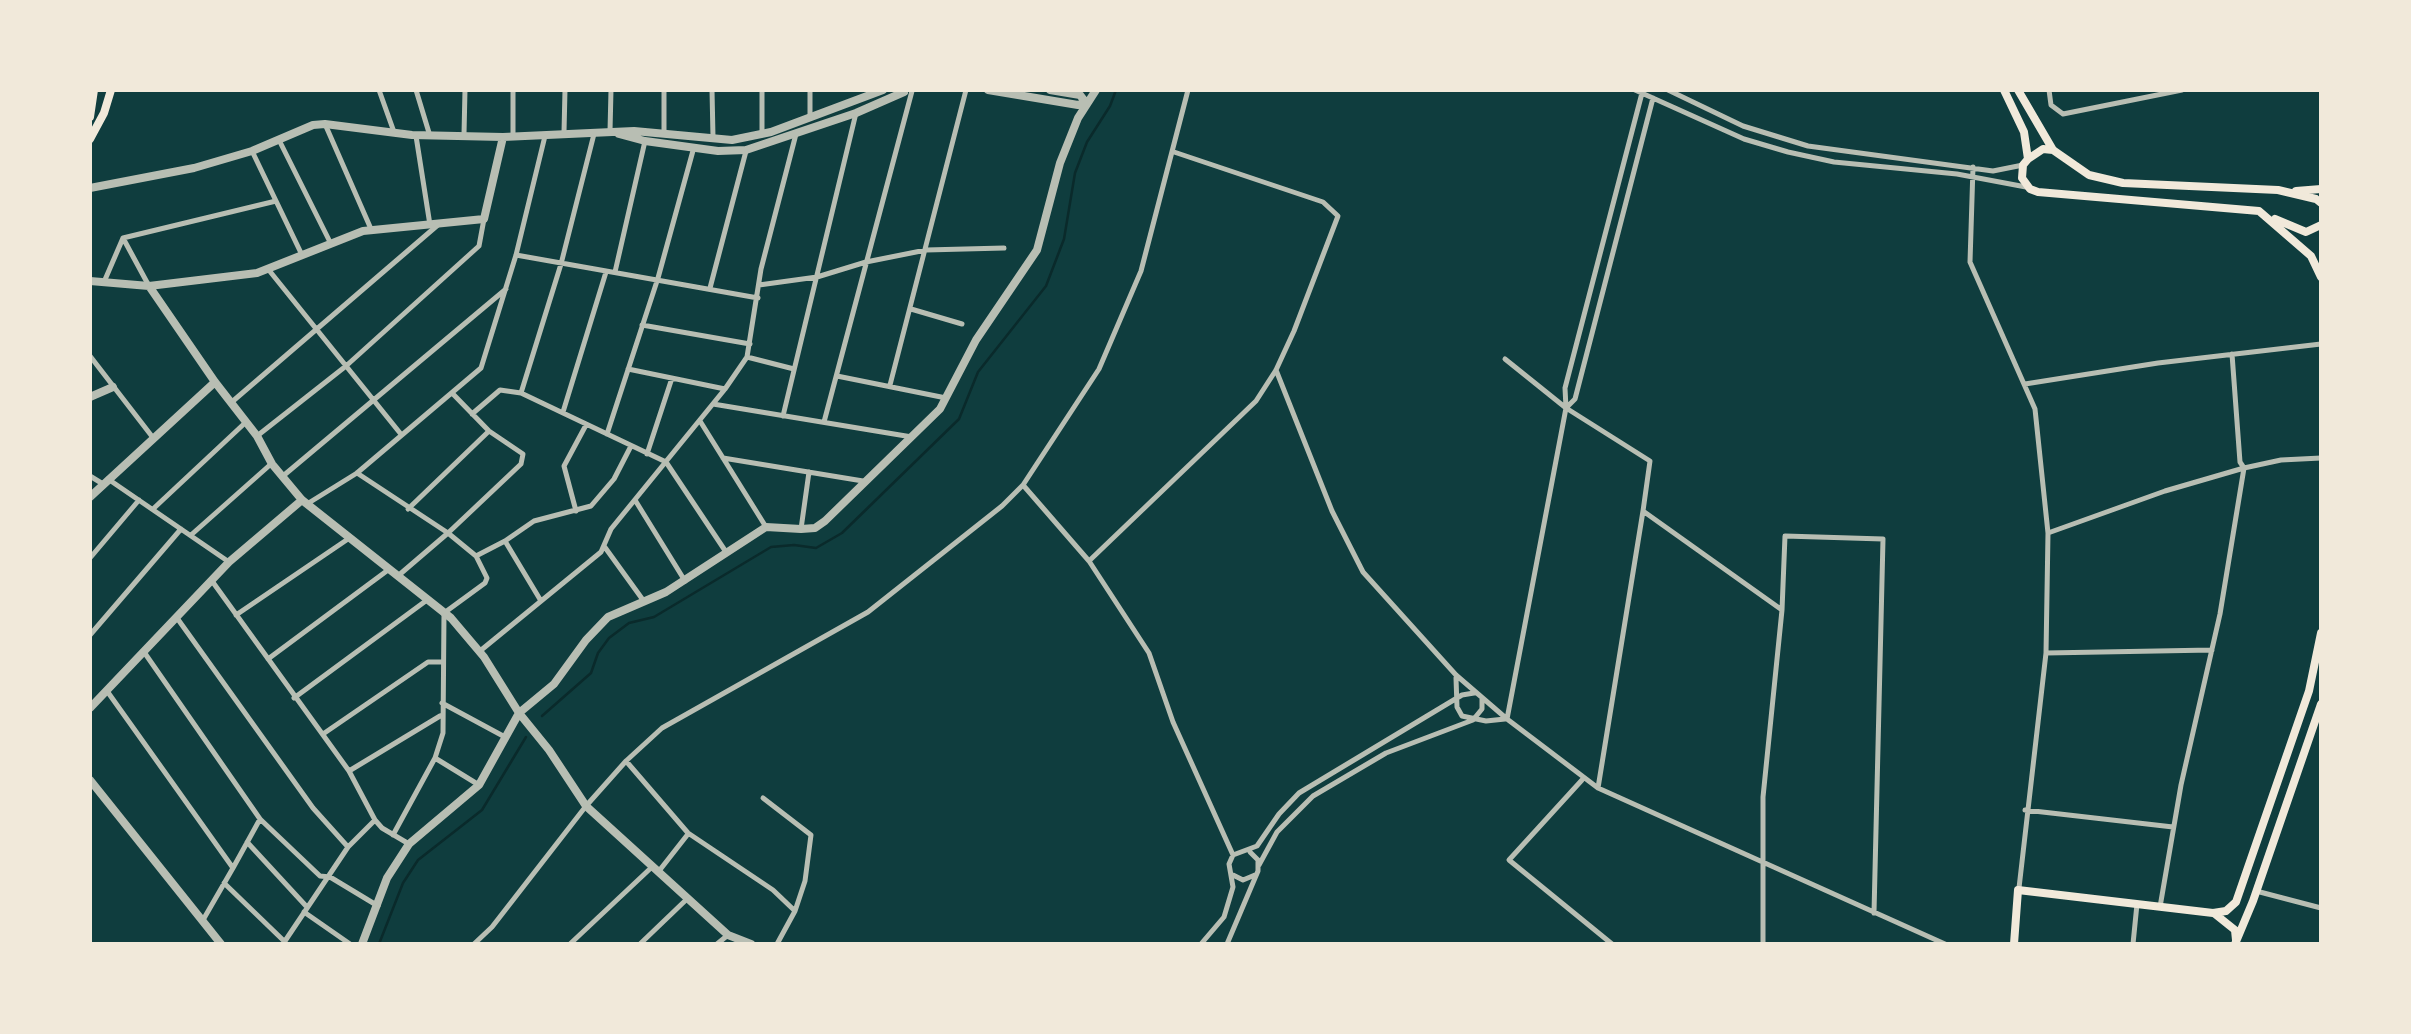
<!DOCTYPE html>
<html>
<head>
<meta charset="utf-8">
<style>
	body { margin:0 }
	#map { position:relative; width:2411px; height:1034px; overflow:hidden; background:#0f3d3e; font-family:"Nunito Sans",sans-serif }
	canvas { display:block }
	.frame { position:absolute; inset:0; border:92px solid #f1e9da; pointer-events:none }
</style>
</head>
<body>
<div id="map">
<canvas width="2411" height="1034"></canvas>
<div class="frame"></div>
</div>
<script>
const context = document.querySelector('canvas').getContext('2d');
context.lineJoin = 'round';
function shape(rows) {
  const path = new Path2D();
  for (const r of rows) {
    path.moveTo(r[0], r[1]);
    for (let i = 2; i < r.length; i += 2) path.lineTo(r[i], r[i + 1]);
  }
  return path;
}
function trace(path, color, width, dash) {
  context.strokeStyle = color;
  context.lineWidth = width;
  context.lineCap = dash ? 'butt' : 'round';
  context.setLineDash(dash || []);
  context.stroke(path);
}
trace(shape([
	[542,716,591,673,598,653,609,638,629,623,654,617,771,547,794,545,816,548,842,533,959,419,978,372,1046,286,1064,239,1075,173,1087,142,1110,106,1116,90],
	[379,944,403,883,418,860,482,810,526,737]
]), '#0a2a2b', 2.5);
trace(shape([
	[379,90,394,132],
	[416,90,430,136],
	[664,90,664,133],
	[712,90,713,137],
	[762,90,762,132],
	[1635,90,1744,139,1788,152,1834,162,1957,174,2026,187],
	[1668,90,1743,126,1808,146,1993,171,2023,165],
	[2049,90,2051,105,2063,114,2182,90],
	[810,116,810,90],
	[325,124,371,229],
	[610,131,611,90],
	[564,132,565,90],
	[464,134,465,90],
	[416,136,430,225],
	[513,136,513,90],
	[279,140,331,244],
	[252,151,302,255],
	[1973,167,1970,262,2035,409,2048,533,2046,653,2019,888],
	[123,238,149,286],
	[516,255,758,298],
	[268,269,400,433],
	[615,272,645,141],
	[104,282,123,238,276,201],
	[759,285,817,277,866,262,926,250,1004,248],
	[710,288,746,151],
	[911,309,962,324],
	[642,325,750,344],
	[90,356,154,439],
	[747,357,794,369],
	[1505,359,1566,408,1650,461,1643,511],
	[628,369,725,389],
	[1276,370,1332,511,1363,572,1456,675,1507,719,1598,788,1945,944],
	[837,376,946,398],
	[2025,384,2158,363,2321,344],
	[890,385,966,90],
	[521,393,561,264,594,134],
	[233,401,439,224],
	[713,404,912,437],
	[1566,408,1575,399,1653,98],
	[563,412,606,272],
	[472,414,500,390,521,393,666,462,726,552],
	[783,416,856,113],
	[700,421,766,527],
	[824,422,912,91],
	[607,434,658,278,694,147],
	[257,436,346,366,479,246,484,219],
	[647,454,672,378],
	[723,458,863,481],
	[357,473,448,533,476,556,487,578,485,583,444,613,443,733,435,758,393,835],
	[90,476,103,484],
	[283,476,506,289],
	[108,479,229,562],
	[1023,485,1089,561,1149,653,1173,722,1233,855,1229,864,1233,887,1224,917,1201,944],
	[635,500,685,581],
	[307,504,357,473,481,368,516,255,545,136],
	[153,509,246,422],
	[408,509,488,432],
	[576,511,564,466,586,425],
	[801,529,809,472],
	[2048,533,2165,491,2244,468,2281,460,2321,458],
	[191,535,271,464],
	[604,546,643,600],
	[476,556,505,541],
	[90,558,139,500],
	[1089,561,1256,401,1276,370,1294,331,1338,216,1323,202,1174,152],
	[399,575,448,533,521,464,523,454,489,431,453,394],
	[212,581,349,771,375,820,382,828,409,844],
	[541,601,505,541,534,521,591,506,614,479,631,446],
	[1782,610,1785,536,1883,539,1874,913],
	[236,615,348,539],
	[177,618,313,808,348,847],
	[90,635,181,529],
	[480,651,601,552,611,529,725,389,747,357,761,269,796,134],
	[144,652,260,819,320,876,330,877,378,906],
	[2046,653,2212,650],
	[268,659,388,570],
	[1456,678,1457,707,1462,716,1486,721,1505,719],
	[107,691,233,868,203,920],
	[294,698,427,600],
	[442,703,505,737],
	[1507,719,1566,408,1565,388,1642,93],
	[323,734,428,662,442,662],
	[435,758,479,785],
	[626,761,688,833,773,890,795,911],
	[349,771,440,716],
	[1582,780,1509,860,1612,944],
	[1598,788,1643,511,1782,610,1763,797,1763,944],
	[763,798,811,835,805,881,795,911,777,944],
	[2025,810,2173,827],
	[247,842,306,906],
	[1233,855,1257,846,1279,814,1299,793,1462,695,1474,693],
	[1259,865,1277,832,1313,796,1386,753,1473,720,1482,709,1482,699],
	[233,868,260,819],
	[659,871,688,834],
	[1233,875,1243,880,1255,875],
	[224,883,284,941],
	[2256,891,2321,908],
	[2160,907,2181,785,2220,614,2244,468,2240,462,2232,354],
	[304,912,350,944],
	[283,944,348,847,375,820],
	[474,944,492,927,586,806,626,761,662,728,868,612,1002,506,1023,485,1099,369,1141,271,1188,90],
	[570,944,653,866],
	[640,944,688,898],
	[717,944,728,935],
	[1227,944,1258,871,1258,860,1250,852],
	[2133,944,2137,904]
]), '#b8beb3', 5);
trace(shape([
	[988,90,1078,105,1086,103],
	[1050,90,1080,95,1086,103],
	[619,134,645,141,718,151,746,150,856,113,904,92],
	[90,188,194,168,252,151,313,125,325,124,412,135,503,137,634,131,732,140,771,132,883,90],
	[90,281,149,286,257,273,363,231,484,219,503,137],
	[149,286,215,382,257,436,272,464,302,500,451,618,484,657,519,713,549,750,586,806,728,935,751,944],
	[90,397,113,387],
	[90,497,215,382],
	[90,708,229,562,302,500],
	[90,780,221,944],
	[362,944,387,878,409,844,479,785,519,713,554,684,586,640,608,617,666,592,766,527,801,529,815,528,825,521,940,409,976,340,1037,250,1060,163,1078,118,1096,90]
]), '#b8beb3', 8);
trace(shape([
	[2004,90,2024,132,2028,159,2023,165,2022,178,2030,189,2038,192,2259,211,2311,256,2321,277],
	[2018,90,2053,150,2089,175,2123,183,2278,190,2316,199,2321,203],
	[90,117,94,90],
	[90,139,104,113,111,90],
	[2028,159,2043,149,2053,150],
	[2296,191,2321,189],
	[2275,219,2306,232,2321,225],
	[2215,914,2235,930,2236,940],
	[2014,944,2018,890,2213,913,2226,911,2236,902,2309,691,2321,633],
	[2235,944,2253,901,2321,704]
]), '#f1e9da', 8);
</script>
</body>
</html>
